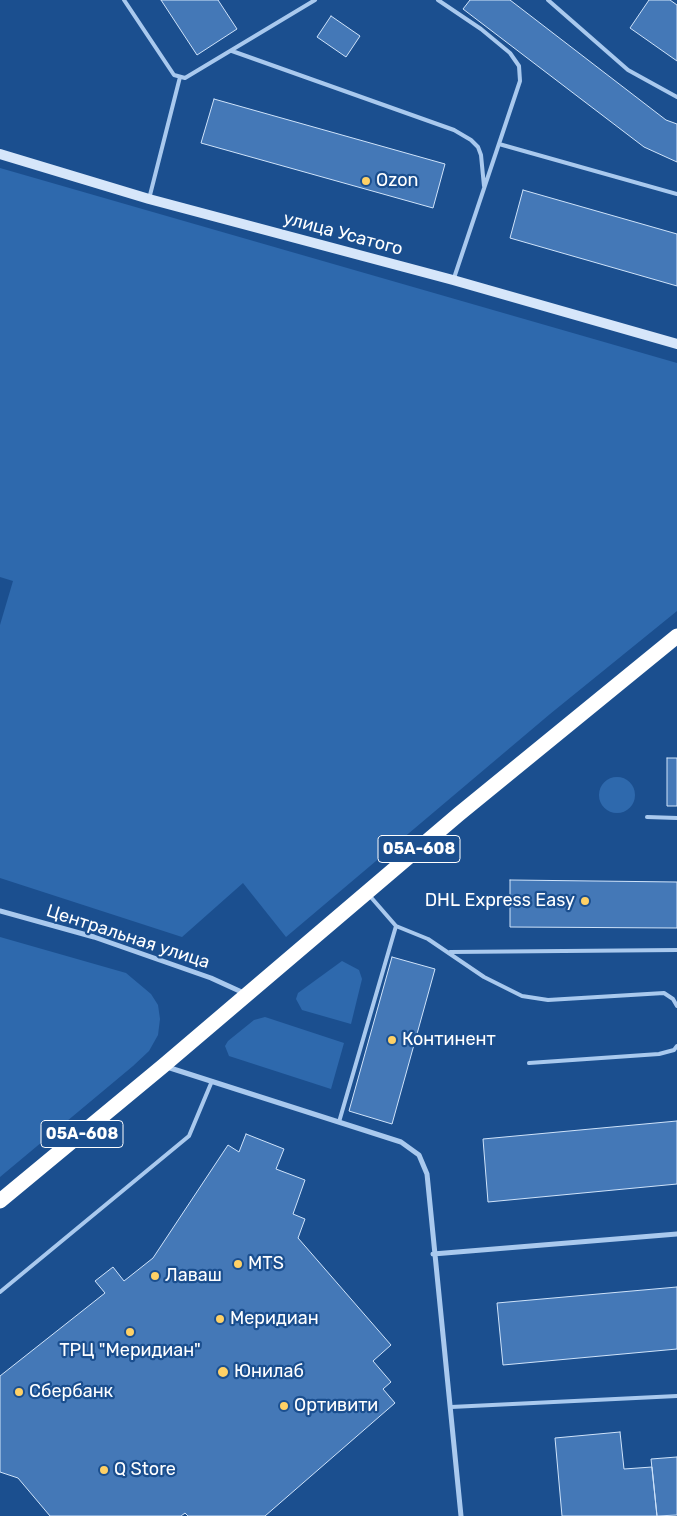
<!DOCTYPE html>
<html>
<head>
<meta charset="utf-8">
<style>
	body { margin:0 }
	canvas { display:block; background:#1b4f8f }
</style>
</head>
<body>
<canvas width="677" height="1516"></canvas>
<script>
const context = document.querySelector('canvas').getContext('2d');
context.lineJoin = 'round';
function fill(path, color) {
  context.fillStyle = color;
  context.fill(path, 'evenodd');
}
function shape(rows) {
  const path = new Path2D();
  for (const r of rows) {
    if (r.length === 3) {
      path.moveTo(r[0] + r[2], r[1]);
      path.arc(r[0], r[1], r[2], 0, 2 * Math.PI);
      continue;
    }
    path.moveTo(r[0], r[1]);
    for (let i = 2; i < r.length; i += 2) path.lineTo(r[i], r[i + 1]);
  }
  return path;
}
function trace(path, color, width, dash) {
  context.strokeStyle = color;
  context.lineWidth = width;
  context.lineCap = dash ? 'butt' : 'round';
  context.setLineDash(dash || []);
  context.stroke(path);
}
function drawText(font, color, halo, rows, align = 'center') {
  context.font = font + ' Rubik,sans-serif';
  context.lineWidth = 4.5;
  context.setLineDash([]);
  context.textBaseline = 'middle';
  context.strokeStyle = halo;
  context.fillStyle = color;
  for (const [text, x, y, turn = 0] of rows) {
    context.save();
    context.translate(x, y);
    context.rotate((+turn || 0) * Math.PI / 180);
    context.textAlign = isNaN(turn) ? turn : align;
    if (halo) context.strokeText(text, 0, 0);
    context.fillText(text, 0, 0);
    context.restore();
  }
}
fill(shape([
	[0,168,677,363,677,611,550,714,286,937,243,883,182,937,0,878,0,625,13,581,0,577],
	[617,795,18],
	[0,937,126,973,151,994,158,1005,160,1019,158,1035,149,1051,133,1066,0,1177],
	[342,961,359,970,362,979,351,1024,302,1010,296,999,298,993],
	[265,1017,344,1043,331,1089,229,1056,225,1046,228,1041,254,1020]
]), '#2e69ad');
const building = shape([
	[161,0,218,0,237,29,197,55,161,0],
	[470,0,510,0,666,120,677,124,677,162,644,147,463,9,470,0],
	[649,0,670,0,677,5,677,61,630,28,649,0],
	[331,16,360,36,346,57,317,37,331,16],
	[214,99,445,164,433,208,201,143,214,99],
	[523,190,677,234,677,286,510,238,523,190],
	[667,758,677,758,677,806,667,806,667,758],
	[510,880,677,882,677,928,510,927,510,880],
	[392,957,435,969,392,1124,349,1111,392,957],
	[677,1121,677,1184,488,1202,483,1139,677,1121],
	[246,1134,284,1149,276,1169,305,1180,293,1214,305,1219,298,1238,391,1345,373,1361,391,1382,383,1389,395,1403,265,1516,188,1516,185,1513,181,1516,50,1516,18,1478,0,1472,0,1376,105,1293,95,1281,113,1267,124,1281,153,1258,228,1145,239,1152,246,1134],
	[677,1287,677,1349,503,1365,497,1303,677,1287],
	[620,1432,624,1469,652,1467,657,1516,562,1516,555,1438,620,1432],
	[677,1457,677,1515,657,1516,651,1459,677,1457]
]);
fill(building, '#4478b7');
trace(building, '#cfe3fa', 1);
trace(shape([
	[124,0,174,75,185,78,315,0],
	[438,0,481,29,510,53,519,66,520,81,454,278],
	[548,0,628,70,677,97],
	[232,51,454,130,471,140,478,147,481,155,484,186],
	[499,144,677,194],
	[149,199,180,77],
	[647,817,677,818],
	[369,895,396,926],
	[450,952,677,950],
	[529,1063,659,1054,674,1050,677,1046],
	[339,1122,396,926,428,939,484,977,522,996,548,1000,664,993,673,999,677,1006],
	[0,1292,189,1136,212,1081],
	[451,1407,677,1396]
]), '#a9c9ee', 4);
trace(shape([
	[0,911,94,937,211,978,246,994],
	[167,1067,401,1142,419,1155,427,1174,461,1516],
	[433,1254,677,1234]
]), '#a9c9ee', 5);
trace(shape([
	[0,154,149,199,453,280,677,344]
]), '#d6e6fa', 10);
trace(shape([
	[0,1201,163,1066,459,814,677,636]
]), '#fff', 15);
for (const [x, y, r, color] of [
	[366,181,5,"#ffd166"],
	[585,901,5,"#ffd166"],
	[392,1040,5,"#ffd166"],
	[238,1264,5,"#ffd166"],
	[155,1276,5,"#ffd166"],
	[220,1319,5,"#ffd166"],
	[130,1332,5,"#ffd166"],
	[223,1372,6,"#ffd166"],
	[19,1392,5,"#ffd166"],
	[284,1406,5,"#ffd166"],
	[104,1470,5,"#ffd166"]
]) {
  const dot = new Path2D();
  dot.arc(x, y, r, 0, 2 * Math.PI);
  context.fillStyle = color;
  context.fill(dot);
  trace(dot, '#1b4f8f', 2);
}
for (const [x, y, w] of [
	[419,849,82],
	[82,1134,82]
]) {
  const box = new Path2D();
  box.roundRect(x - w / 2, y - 13.5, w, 27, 4);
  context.fillStyle = '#1b4f8f';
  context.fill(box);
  trace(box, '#fff', 1);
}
drawText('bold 16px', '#fff', null, [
	["05А-608",419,849],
	["05А-608",82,1134]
]);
drawText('18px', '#fff', '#1b4f8f', [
	["Ozon",376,181],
	["DHL Express Easy",575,901,"right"],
	["Континент",402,1040],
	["MTS",248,1264],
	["Лаваш",165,1276],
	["Меридиан",230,1319],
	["ТРЦ \"Меридиан\"",130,1351,"center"],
	["Юнилаб",234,1372],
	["Сбербанк",29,1392],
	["Ортивити",294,1406],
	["Q Store",114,1470]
], 'left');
drawText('18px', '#fff', '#1b4f8f', [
	["улица Усатого",343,234,15],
	["Центральная улица",128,937,18]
]);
</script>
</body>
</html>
